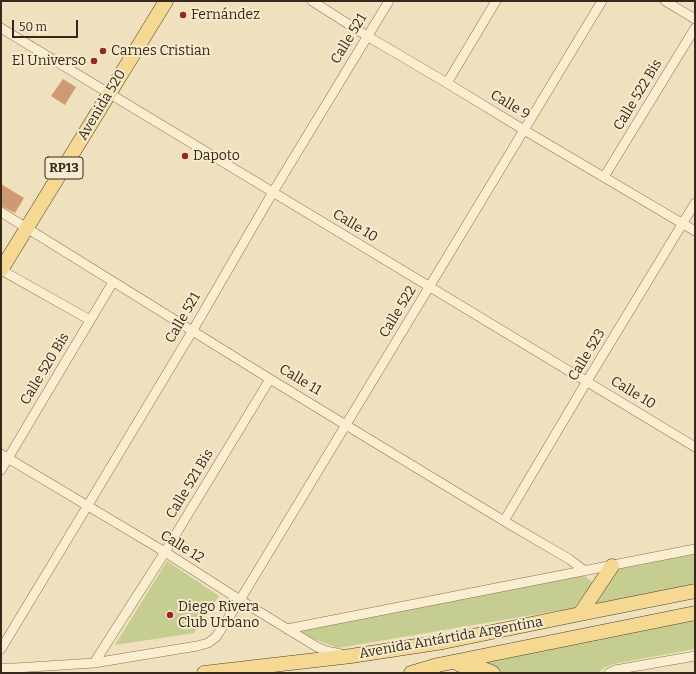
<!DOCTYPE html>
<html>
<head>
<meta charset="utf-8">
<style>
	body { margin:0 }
	#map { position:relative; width:696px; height:674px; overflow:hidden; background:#efe1bd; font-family:Bitter,serif }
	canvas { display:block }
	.frame { position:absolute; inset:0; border:2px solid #36291b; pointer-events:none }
	.scale { position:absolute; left:12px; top:20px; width:66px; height:18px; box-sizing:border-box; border:2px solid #36291b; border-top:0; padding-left:5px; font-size:12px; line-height:14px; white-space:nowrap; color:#36291b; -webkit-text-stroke:3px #f6ebcd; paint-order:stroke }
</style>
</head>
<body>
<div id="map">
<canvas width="696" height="674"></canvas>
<div class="frame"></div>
<div class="scale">50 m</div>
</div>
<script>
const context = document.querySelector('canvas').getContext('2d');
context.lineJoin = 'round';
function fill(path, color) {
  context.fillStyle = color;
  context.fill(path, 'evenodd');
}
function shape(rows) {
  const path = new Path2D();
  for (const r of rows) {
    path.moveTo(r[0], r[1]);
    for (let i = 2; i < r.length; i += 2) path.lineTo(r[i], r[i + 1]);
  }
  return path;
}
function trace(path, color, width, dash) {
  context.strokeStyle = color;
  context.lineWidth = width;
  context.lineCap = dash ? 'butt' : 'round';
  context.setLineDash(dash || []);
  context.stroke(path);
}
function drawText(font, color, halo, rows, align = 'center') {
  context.font = font + ' Bitter,serif';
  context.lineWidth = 4;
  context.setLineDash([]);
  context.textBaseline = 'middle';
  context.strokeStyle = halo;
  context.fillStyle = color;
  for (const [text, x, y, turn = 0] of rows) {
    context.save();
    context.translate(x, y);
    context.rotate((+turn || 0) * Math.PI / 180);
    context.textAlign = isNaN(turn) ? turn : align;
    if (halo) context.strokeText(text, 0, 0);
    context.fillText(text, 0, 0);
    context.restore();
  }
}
fill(shape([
	[695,554,695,585,594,604,618,569],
	[167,561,219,596,194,633,115,645],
	[584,575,593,583,574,608,338,648,287,629],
	[695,619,695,649,613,664,604,668,598,673,502,673,495,669,477,662]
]), '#c5cd91');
fill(shape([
	[63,79,76,87,65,105,51,96],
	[1,184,24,198,15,213,1,206]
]), '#cf9a71');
const minor = shape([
	[312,1,367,36,447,83,524,130,695,231],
	[665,1,695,19],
	[1,28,695,447],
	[447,83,496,1],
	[604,177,695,28],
	[1,212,270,379,504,521,569,559,585,571],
	[1,270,90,320],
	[1,454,165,552,240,600,317,647,326,651,341,654],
	[1,470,113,282],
	[504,521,587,381,695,203],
	[287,629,695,549],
	[1,649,88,505,193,330,273,192,389,1],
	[94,663,165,552,270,379],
	[1,668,15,668,94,663,197,646,208,643,216,637,240,600,602,1],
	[609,673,615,670,695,656]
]);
const primary = shape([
	[1,270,166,1],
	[580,614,612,566],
	[460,665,473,665,489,671,493,673],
	[204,673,351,656,443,642,580,614,695,591],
	[411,673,438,665,695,613]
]);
trace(minor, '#887156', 10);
trace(primary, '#553f2a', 15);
trace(minor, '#faeed0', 9);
trace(primary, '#f5d892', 14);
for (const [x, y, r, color] of [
	[183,15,4,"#992524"],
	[103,51,4,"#992524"],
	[94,61,4,"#992524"],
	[185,156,4,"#992524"],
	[170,615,4,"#992524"]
]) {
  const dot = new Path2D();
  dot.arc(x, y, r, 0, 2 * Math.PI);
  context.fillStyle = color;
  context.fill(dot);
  trace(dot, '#f6ebcd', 1.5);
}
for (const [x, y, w] of [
	[64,168,38]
]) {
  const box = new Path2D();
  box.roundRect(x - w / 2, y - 11, w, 22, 3);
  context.fillStyle = '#f6ebcd';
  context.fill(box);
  trace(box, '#36291b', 1);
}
drawText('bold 13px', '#36291b', null, [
	["RP13",64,168]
]);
drawText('14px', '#36291b', '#f6ebcd', [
	["Fernández",191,15],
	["Carnes Cristian",111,51],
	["El Universo",86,61,"right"],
	["Dapoto",193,156],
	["Diego Rivera",178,607],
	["Club Urbano",178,623]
], 'left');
drawText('14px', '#36291b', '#f6ebcd', [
	["Calle 521",349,39,-59],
	["Calle 522 Bis",638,95,-59],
	["Avenida 520",102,105,-59],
	["Calle 9",510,105,31],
	["Calle 10",355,226,31],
	["Calle 522",398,312,-59],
	["Calle 521",183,318,-60],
	["Calle 523",587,355,-59],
	["Calle 520 Bis",45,369,-59],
	["Calle 11",300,380,31],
	["Calle 10",633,393,31],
	["Calle 521 Bis",190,484,-59],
	["Calle 12",182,547,32],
	["Avenida Antártida Argentina",451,638,-10]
]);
</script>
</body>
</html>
